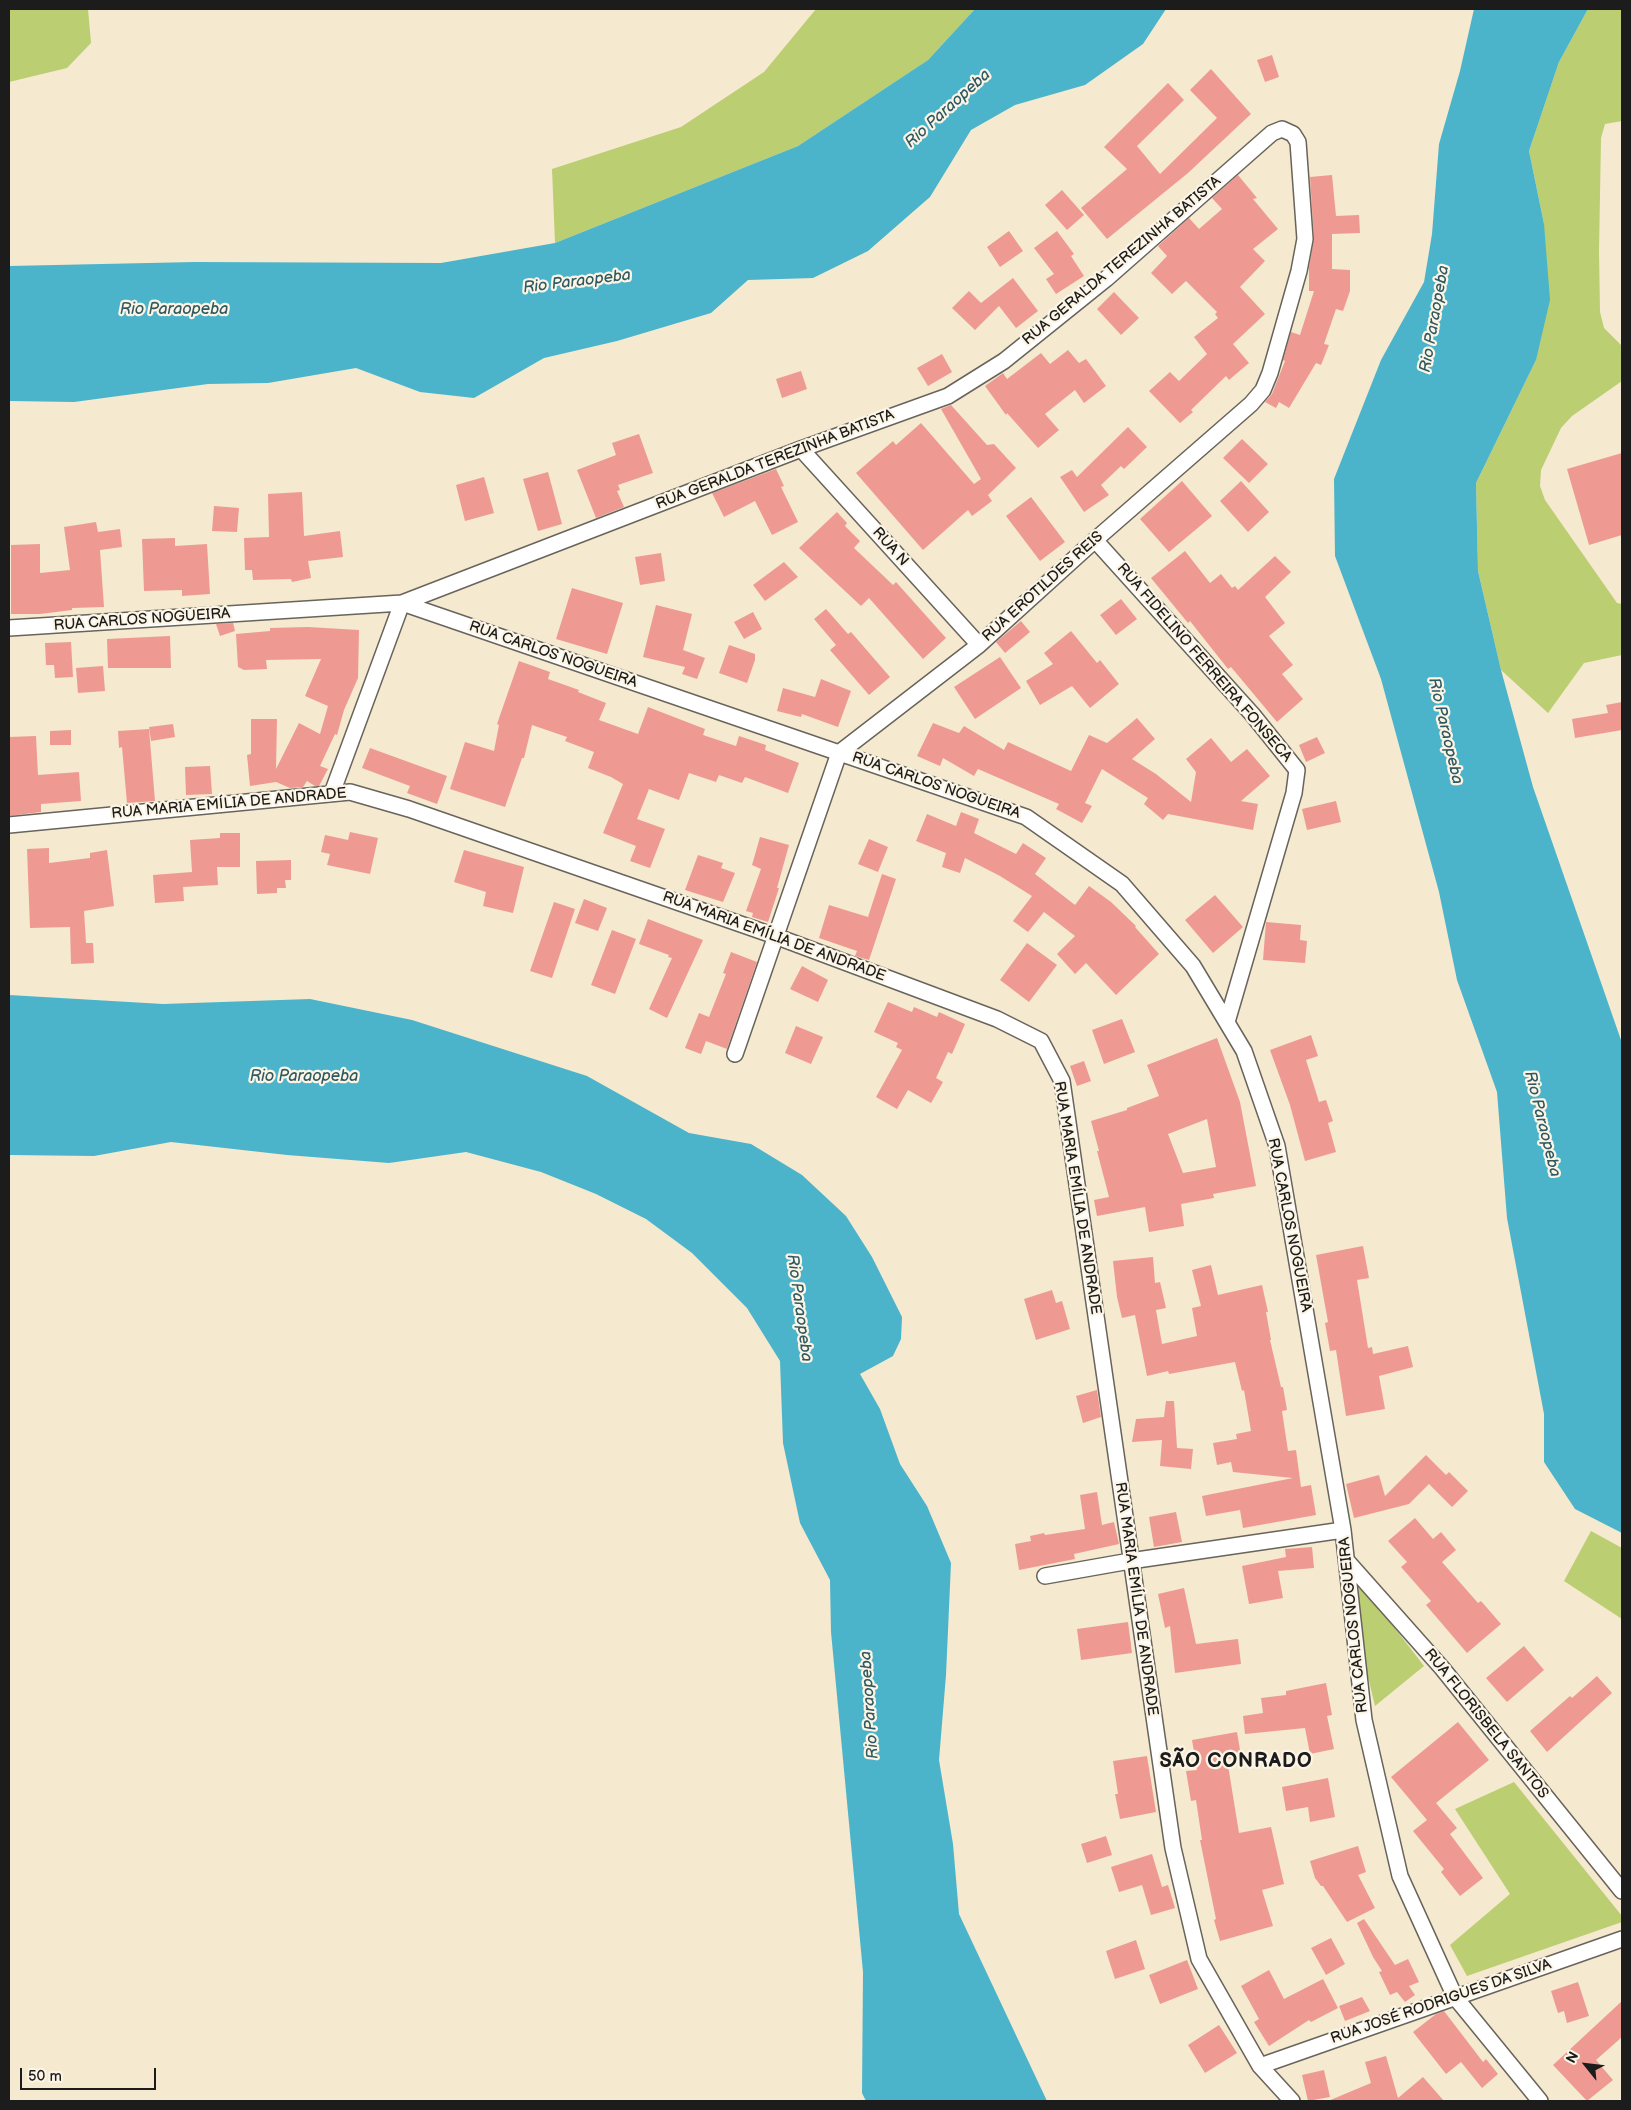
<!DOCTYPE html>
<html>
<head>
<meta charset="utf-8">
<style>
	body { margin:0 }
	#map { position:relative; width:1631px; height:2110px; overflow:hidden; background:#f5e9cf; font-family:"Balsamiq Sans",sans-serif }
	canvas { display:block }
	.frame { position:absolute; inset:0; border:10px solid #1c1c1c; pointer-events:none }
	.north { position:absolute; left:1561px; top:2040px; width:50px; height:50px; -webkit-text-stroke:4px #fcf5e5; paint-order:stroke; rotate:299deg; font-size:14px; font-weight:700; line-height:20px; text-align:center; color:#1c1c1c }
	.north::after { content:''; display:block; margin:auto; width:18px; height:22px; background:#1c1c1c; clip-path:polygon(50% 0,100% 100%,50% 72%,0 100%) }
	.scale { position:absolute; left:20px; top:2068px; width:136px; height:22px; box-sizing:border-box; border:2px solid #1c1c1c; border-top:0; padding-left:6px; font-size:15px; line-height:18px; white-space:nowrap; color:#1c1c1c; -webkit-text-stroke:4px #fcf5e5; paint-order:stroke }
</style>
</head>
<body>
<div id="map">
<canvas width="1631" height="2110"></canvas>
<div class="frame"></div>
<div class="north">N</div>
<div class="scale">50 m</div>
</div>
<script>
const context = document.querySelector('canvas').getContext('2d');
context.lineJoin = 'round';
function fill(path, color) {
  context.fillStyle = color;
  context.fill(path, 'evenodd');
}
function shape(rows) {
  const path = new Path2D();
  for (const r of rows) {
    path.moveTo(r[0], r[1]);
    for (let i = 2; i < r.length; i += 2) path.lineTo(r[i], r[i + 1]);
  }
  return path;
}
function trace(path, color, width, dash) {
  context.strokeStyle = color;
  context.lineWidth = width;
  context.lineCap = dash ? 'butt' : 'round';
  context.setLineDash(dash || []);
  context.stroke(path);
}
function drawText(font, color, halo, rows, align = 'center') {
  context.font = font + ' "Balsamiq Sans",sans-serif';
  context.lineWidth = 4.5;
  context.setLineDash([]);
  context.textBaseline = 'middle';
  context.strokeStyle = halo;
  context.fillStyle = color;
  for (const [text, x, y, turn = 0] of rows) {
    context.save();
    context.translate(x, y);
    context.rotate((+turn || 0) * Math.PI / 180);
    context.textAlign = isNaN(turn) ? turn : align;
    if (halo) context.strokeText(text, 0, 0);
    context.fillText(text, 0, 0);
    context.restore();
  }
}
fill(shape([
	[9,9,88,9,91,43,67,68,9,82],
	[816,9,975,9,928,60,798,146,555,243,552,169,681,127,764,72],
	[1588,9,1622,9,1622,121,1605,124,1601,138,1599,251,1600,312,1604,328,1622,346,1622,381,1572,416,1561,428,1541,470,1540,486,1545,500,1617,603,1622,604,1622,655,1584,663,1548,713,1501,670,1478,571,1476,483,1536,360,1544,224,1529,151,1559,62],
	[1591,1531,1622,1548,1622,1619,1564,1581],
	[1364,1588,1424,1666,1375,1706,1349,1597,1357,1589],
	[1514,1782,1622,1916,1622,1922,1467,1976,1450,1945,1510,1894,1455,1809]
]), '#bbce71');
fill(shape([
	[975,9,1166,9,1143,44,1085,85,1015,105,971,130,930,197,868,251,813,278,748,280,711,313,617,341,544,358,474,398,420,392,356,368,268,383,208,384,74,402,9,401,9,266,195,262,441,263,555,243,798,146,928,60],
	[1474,9,1588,9,1559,62,1529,151,1544,224,1550,300,1536,360,1476,483,1478,571,1501,670,1533,787,1622,1043,1622,1533,1575,1509,1544,1462,1544,1414,1507,1218,1497,1092,1457,980,1439,892,1381,679,1335,556,1334,479,1381,360,1424,282,1432,234,1439,144,1460,71],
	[9,995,163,1004,310,999,412,1020,587,1076,689,1133,751,1144,802,1175,846,1216,872,1257,902,1317,901,1339,893,1356,860,1374,880,1409,900,1464,927,1506,951,1563,946,1675,939,1760,953,1844,959,1914,1047,2101,866,2101,862,2093,863,1972,831,1632,830,1580,800,1523,783,1443,780,1361,747,1308,692,1253,646,1219,596,1194,541,1172,466,1152,389,1163,287,1155,171,1142,94,1156,9,1155]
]), '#4bb4ca');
fill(shape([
	[1272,55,1279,77,1265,82,1257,60],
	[1211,69,1251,114,1188,173,1107,239,1081,208,1127,169,1104,147,1168,83,1184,100,1137,146,1160,174,1217,118,1190,90],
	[1238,175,1257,198,1253,199,1278,229,1253,249,1265,261,1240,287,1265,314,1233,344,1249,363,1229,380,1226,376,1191,410,1193,412,1180,423,1149,391,1170,372,1179,381,1207,354,1194,337,1218,318,1215,314,1217,312,1186,281,1172,294,1151,273,1167,256,1158,246,1189,218,1199,229,1222,209,1212,198],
	[1332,175,1336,216,1359,215,1360,233,1332,234,1332,269,1350,270,1350,291,1343,311,1336,309,1324,344,1329,345,1321,365,1316,363,1289,408,1279,402,1276,408,1265,402,1272,394,1285,361,1283,360,1291,332,1300,335,1314,291,1309,291,1309,267,1314,239,1310,177],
	[1062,190,1084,215,1067,230,1045,205],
	[1009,231,1023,251,1000,267,987,247],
	[1057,231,1074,254,1071,256,1084,276,1056,294,1046,279,1054,274,1034,248],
	[1013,278,1038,311,1016,328,999,306,975,330,952,308,969,291,981,303],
	[1114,292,1139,318,1121,335,1097,309],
	[1068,350,1079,363,1086,359,1106,386,1084,403,1075,390,1045,414,1059,430,1038,448,1007,413,1006,415,985,386,1003,373,1007,379,1041,353,1050,364],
	[942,354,952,372,928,386,917,368],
	[801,371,807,389,782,398,776,379],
	[951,405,987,445,994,444,1016,468,988,495,992,501,972,516,968,510,923,550,856,473,893,441,896,445,921,423,974,484,981,479,941,409],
	[1128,427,1147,447,1124,469,1121,466,1101,485,1109,495,1084,512,1060,477,1072,470,1077,477],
	[639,434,653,473,618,485,620,490,617,491,624,507,596,518,577,470,616,455,612,443],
	[1242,439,1268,464,1249,483,1223,458],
	[1622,453,1622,535,1589,545,1567,469],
	[776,469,784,486,781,487,798,522,772,535,755,501,724,517,712,493],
	[548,472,562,524,538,531,523,479],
	[484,477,494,513,465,521,456,485],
	[1182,481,1212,516,1169,552,1140,519],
	[1241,481,1269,512,1248,532,1220,501],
	[302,492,304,536,340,531,343,557,308,561,311,578,292,582,291,579,253,580,252,570,245,570,244,538,269,537,268,494],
	[1031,497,1065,542,1040,561,1006,516],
	[214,506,239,508,237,532,212,531],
	[837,512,847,523,845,526,860,541,854,548,893,585,896,582,946,638,923,659,869,598,861,606,799,548],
	[96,522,98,532,120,529,122,547,100,550,104,607,72,608,72,610,40,614,11,614,11,545,40,544,40,573,70,570,64,527],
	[175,538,175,546,207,544,210,594,182,596,182,590,144,591,142,539],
	[1185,551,1210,583,1221,574,1232,588,1235,586,1238,590,1275,556,1291,572,1265,597,1285,623,1269,636,1293,665,1282,674,1303,699,1277,722,1231,667,1228,669,1190,621,1188,623,1151,578],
	[661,553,665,581,640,585,635,557],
	[784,562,798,577,765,601,753,585],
	[572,588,623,603,607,654,556,639],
	[1121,599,1137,619,1116,635,1100,615],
	[656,605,692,614,683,650,705,658,697,679,682,674,685,667,643,657],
	[826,609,848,634,851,632,890,677,869,695,830,650,836,645,814,619],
	[753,612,762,629,744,639,734,622],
	[1021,621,1030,632,1005,653,996,642],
	[233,623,235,631,220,636,216,624],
	[308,627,359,630,358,678,344,710,337,735,335,734,320,766,328,769,319,786,315,786,307,781,303,787,290,788,276,782,250,786,247,755,251,754,251,719,277,719,276,769,299,723,320,734,328,706,305,696,321,659,266,660,267,669,244,670,238,667,236,634,270,631,270,628],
	[1071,631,1097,663,1100,660,1119,684,1090,708,1072,686,1040,705,1026,681,1053,664,1044,653],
	[170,636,171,668,108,668,107,639],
	[71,642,73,677,55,678,54,665,46,665,45,643],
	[729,645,755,654,755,660,747,683,719,673],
	[1000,657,1021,688,975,719,954,687],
	[519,661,550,672,548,679,579,690,578,692,606,703,599,720,638,734,648,707,705,729,703,735,736,746,739,736,766,745,765,750,799,763,788,793,745,777,742,783,719,775,716,782,689,773,679,800,649,789,637,819,665,829,650,868,630,861,636,846,603,833,623,784,611,777,588,768,594,752,565,741,567,737,532,725,524,758,522,758,505,807,450,789,465,742,494,751,499,725,497,724],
	[103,666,105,691,78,693,76,668],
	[821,679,851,691,838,727,802,714,801,717,777,711,783,688,815,697],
	[1622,702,1622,730,1575,738,1572,719,1608,713,1606,705],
	[1137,718,1155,739,1132,759,1156,774,1191,802,1196,772,1186,759,1211,738,1231,762,1247,749,1270,776,1241,801,1258,804,1253,830,1168,814,1163,820,1144,804,1148,798,1102,769,1085,803,1092,806,1082,823,1056,809,1059,804,978,769,974,776,943,758,940,766,917,756,933,723,959,733,964,726,1004,750,1008,742,1071,771,1089,735,1107,743],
	[173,724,175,737,151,741,149,727],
	[149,729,155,801,127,803,122,747,119,748,118,731],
	[71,730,71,745,50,745,50,731],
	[36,736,38,775,79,772,81,801,41,804,41,812,9,816,9,737],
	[1317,737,1325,753,1306,762,1299,745],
	[370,748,447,776,437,804,407,793,410,786,362,768],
	[210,766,212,794,186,795,185,767],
	[1336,801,1341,822,1307,830,1302,809],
	[961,812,979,819,974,833,1016,854,1023,843,1046,858,1035,874,1075,905,1089,886,1111,902,1136,926,1135,927,1159,954,1116,995,1086,963,1075,974,1057,954,1075,936,1044,912,1028,932,1013,921,1032,896,1000,876,965,858,960,873,942,867,946,853,916,841,927,814,956,826],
	[350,832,378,838,370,874,327,865,330,854,321,852,325,835,348,840],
	[220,833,240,833,240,867,217,867,218,885,183,887,184,901,155,903,153,875,192,872,190,840,220,838],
	[760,837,789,845,777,888,779,888,768,922,752,917,753,913,746,911,761,869,752,865],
	[869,839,888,847,878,872,858,864],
	[49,848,49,863,90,858,90,853,107,850,114,906,84,911,86,943,93,943,94,963,71,964,70,927,30,928,27,849],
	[464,850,524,867,513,913,483,906,486,892,454,882],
	[698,855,723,863,721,868,735,873,723,902,685,890],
	[291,860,291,880,285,880,286,888,277,888,277,893,257,894,256,861],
	[882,874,896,879,869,960,855,956,857,951,819,938,829,905,868,917],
	[1215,895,1243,927,1213,953,1185,920],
	[584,899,607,908,598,931,575,923],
	[554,902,575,909,552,978,530,971],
	[648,919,703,940,667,1018,649,1009,672,958,668,957,669,955,639,944],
	[1266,922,1301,925,1300,940,1307,941,1305,963,1263,960],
	[612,930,636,939,615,994,591,985],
	[1027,943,1057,965,1029,1002,1000,980],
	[731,952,757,962,727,1049,706,1041,701,1054,685,1048,699,1013,709,1017,726,974,723,973],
	[802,966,828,980,818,1002,790,989],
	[888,1002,912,1012,914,1007,937,1017,939,1012,965,1024,952,1054,948,1052,936,1078,943,1082,931,1103,908,1090,897,1109,876,1097,902,1050,896,1047,898,1043,874,1032],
	[1122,1019,1135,1052,1104,1064,1092,1030],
	[796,1026,823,1037,811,1064,785,1053],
	[1311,1035,1318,1056,1306,1060,1319,1102,1326,1100,1333,1121,1328,1123,1336,1152,1305,1161,1290,1105,1270,1050],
	[1217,1038,1240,1102,1256,1186,1213,1194,1214,1198,1181,1204,1184,1226,1149,1232,1145,1207,1097,1216,1094,1200,1109,1197,1097,1151,1099,1151,1091,1121,1127,1110,1127,1108,1159,1096,1147,1065],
	[1207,1119,1216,1167,1183,1173,1168,1134],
	[1084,1061,1091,1081,1077,1086,1070,1066],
	[1363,1246,1369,1278,1357,1280,1368,1348,1372,1347,1373,1354,1408,1346,1413,1367,1379,1376,1385,1409,1346,1416,1336,1350,1330,1351,1325,1323,1328,1322,1316,1255],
	[1153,1257,1155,1283,1160,1282,1166,1308,1156,1310,1162,1344,1197,1336,1192,1308,1201,1306,1192,1270,1211,1265,1218,1295,1262,1285,1268,1312,1266,1312,1271,1340,1270,1340,1281,1387,1283,1387,1287,1410,1282,1411,1288,1451,1296,1450,1301,1487,1311,1485,1316,1515,1243,1528,1240,1510,1206,1516,1202,1496,1293,1478,1233,1472,1231,1462,1217,1465,1213,1443,1237,1439,1236,1434,1251,1431,1244,1390,1242,1391,1235,1362,1169,1374,1168,1371,1147,1376,1135,1315,1122,1318,1117,1297,1113,1261],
	[1052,1290,1056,1303,1062,1301,1070,1329,1036,1340,1024,1299],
	[1097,1390,1101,1417,1083,1423,1076,1396],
	[1166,1401,1174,1401,1177,1448,1193,1449,1191,1469,1160,1466,1162,1440,1132,1442,1136,1419,1164,1417],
	[1426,1455,1446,1475,1449,1472,1468,1491,1452,1507,1441,1496,1443,1495,1441,1496,1429,1484,1409,1504,1354,1518,1346,1484,1379,1475,1385,1496],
	[1097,1492,1102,1525,1114,1522,1119,1544,1074,1554,1075,1559,1019,1570,1015,1544,1031,1541,1030,1536,1044,1533,1045,1535,1085,1529,1080,1495],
	[1176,1512,1182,1542,1154,1547,1149,1517],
	[1415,1518,1433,1539,1441,1532,1456,1550,1442,1562,1478,1603,1481,1601,1501,1624,1467,1653,1426,1605,1431,1601,1401,1567,1407,1562,1388,1541],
	[1312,1547,1314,1568,1278,1571,1283,1598,1249,1604,1242,1566,1286,1557,1285,1549],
	[1184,1588,1196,1644,1238,1639,1241,1664,1175,1673,1170,1626,1165,1628,1158,1594],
	[1128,1622,1132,1653,1081,1660,1077,1629],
	[1524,1646,1544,1670,1507,1702,1486,1678],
	[1597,1676,1612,1693,1547,1752,1530,1731,1570,1696,1572,1698],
	[1326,1683,1332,1715,1327,1716,1334,1749,1310,1754,1305,1728,1245,1734,1243,1716,1263,1713,1261,1698,1286,1695,1286,1691],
	[1458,1722,1489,1760,1436,1803,1457,1828,1450,1834,1483,1878,1460,1896,1441,1872,1444,1869,1413,1831,1427,1820,1391,1777],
	[1237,1732,1241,1756,1227,1759,1239,1833,1271,1827,1284,1884,1262,1890,1273,1926,1220,1941,1214,1920,1216,1919,1200,1840,1202,1840,1196,1800,1191,1801,1186,1771,1197,1770,1192,1740],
	[1147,1756,1156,1812,1120,1819,1115,1794,1118,1794,1113,1761],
	[1328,1778,1335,1817,1310,1822,1308,1807,1286,1811,1282,1787],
	[1106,1836,1112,1855,1087,1863,1081,1844],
	[1358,1846,1366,1872,1358,1875,1375,1908,1347,1922,1323,1886,1321,1886,1315,1878,1310,1861],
	[1152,1854,1162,1887,1168,1885,1175,1908,1151,1915,1142,1885,1119,1892,1111,1867],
	[1364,1919,1395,1965,1408,1959,1419,1982,1409,1986,1415,1995,1405,2002,1397,1992,1390,1995,1379,1972,1382,1971,1373,1957,1357,1923],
	[1331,1938,1345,1964,1326,1975,1311,1948],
	[1136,1940,1145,1969,1115,1979,1106,1951],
	[1187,1960,1198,1989,1160,2004,1149,1975],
	[1269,1970,1284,1999,1323,1979,1338,2008,1311,2022,1309,2020,1269,2046,1254,2022,1259,2019,1241,1986],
	[1578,1982,1589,2016,1567,2023,1564,2011,1558,2013,1551,1991],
	[1362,1997,1370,2011,1345,2021,1339,2006],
	[1622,2001,1622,2037,1596,2060,1613,2080,1587,2101,1553,2065],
	[1444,2011,1483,2062,1486,2059,1498,2074,1482,2088,1461,2062,1446,2074,1413,2032,1436,2014],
	[1219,2025,1237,2053,1205,2073,1188,2045],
	[1386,2056,1398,2098,1423,2077,1444,2101,1328,2101,1371,2083,1365,2062],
	[1324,2070,1330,2097,1308,2101,1302,2075]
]), '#ee9a93');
const street = shape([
	[801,449,979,645],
	[1095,540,1252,714,1297,770,1294,793,1227,1022],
	[9,628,402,603,1026,817,1122,884,1193,966,1244,1051,1277,1146,1343,1530,1364,1720,1400,1876,1455,1997,1540,2101],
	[332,793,402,603,801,449,948,396,1004,361,1106,279,1272,133,1282,129,1293,134,1298,142,1305,239,1299,271,1270,373,1263,390,1251,404,1095,540,979,645,839,753,735,1054],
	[9,825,350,792,409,809,775,936,997,1019,1041,1041,1062,1081,1173,1848,1199,1959,1260,2066,1292,2101],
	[1347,1561,1442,1668,1622,1891],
	[1045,1576,1130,1561,1343,1530],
	[1260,2066,1622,1939]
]);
trace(street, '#68645b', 18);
trace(street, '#fff', 15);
drawText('15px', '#1c1c1c', '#fcf5e5', [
	["RUA GERALDA TEREZINHA BATISTA",1122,261,-40],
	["RUA GERALDA TEREZINHA BATISTA",775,460,-21],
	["RUA N",890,547,48],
	["RUA EROTILDES REIS",1043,587,-42],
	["RUA CARLOS NOGUEIRA",142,620,-4],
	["RUA CARLOS NOGUEIRA",553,655,19],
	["RUA FIDELINO FERREIRA FONSECA",1204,663,49],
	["RUA CARLOS NOGUEIRA",936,786,19],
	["RUA MARIA EMÍLIA DE ANDRADE",229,804,-5],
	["RUA MARIA EMÍLIA DE ANDRADE",774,937,20],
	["RUA MARIA EMÍLIA DE ANDRADE",1077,1198,81],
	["RUA CARLOS NOGUEIRA",1289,1225,79],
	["RUA MARIA EMÍLIA DE ANDRADE",1136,1599,82],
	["RUA CARLOS NOGUEIRA",1354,1625,-96],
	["RUA FLORISBELA SANTOS",1486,1724,51],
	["RUA JOSÉ RODRIGUES DA SILVA",1441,2002,-19]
]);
drawText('italic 16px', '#2f5962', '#fcf5e5', [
	["Rio Paraopeba",948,109,-42],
	["Rio Paraopeba",577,282,-7],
	["Rio Paraopeba",174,310],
	["Rio Paraopeba",1435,319,-80],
	["Rio Paraopeba",1445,731,77],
	["Rio Paraopeba",304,1077],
	["Rio Paraopeba",1542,1124,76],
	["Rio Paraopeba",799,1308,82],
	["Rio Paraopeba",870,1705,-94]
]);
context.letterSpacing = '1px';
drawText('bold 20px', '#1c1c1c', '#fcf5e5', [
	["SÃO CONRADO",1236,1762]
]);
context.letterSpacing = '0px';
</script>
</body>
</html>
